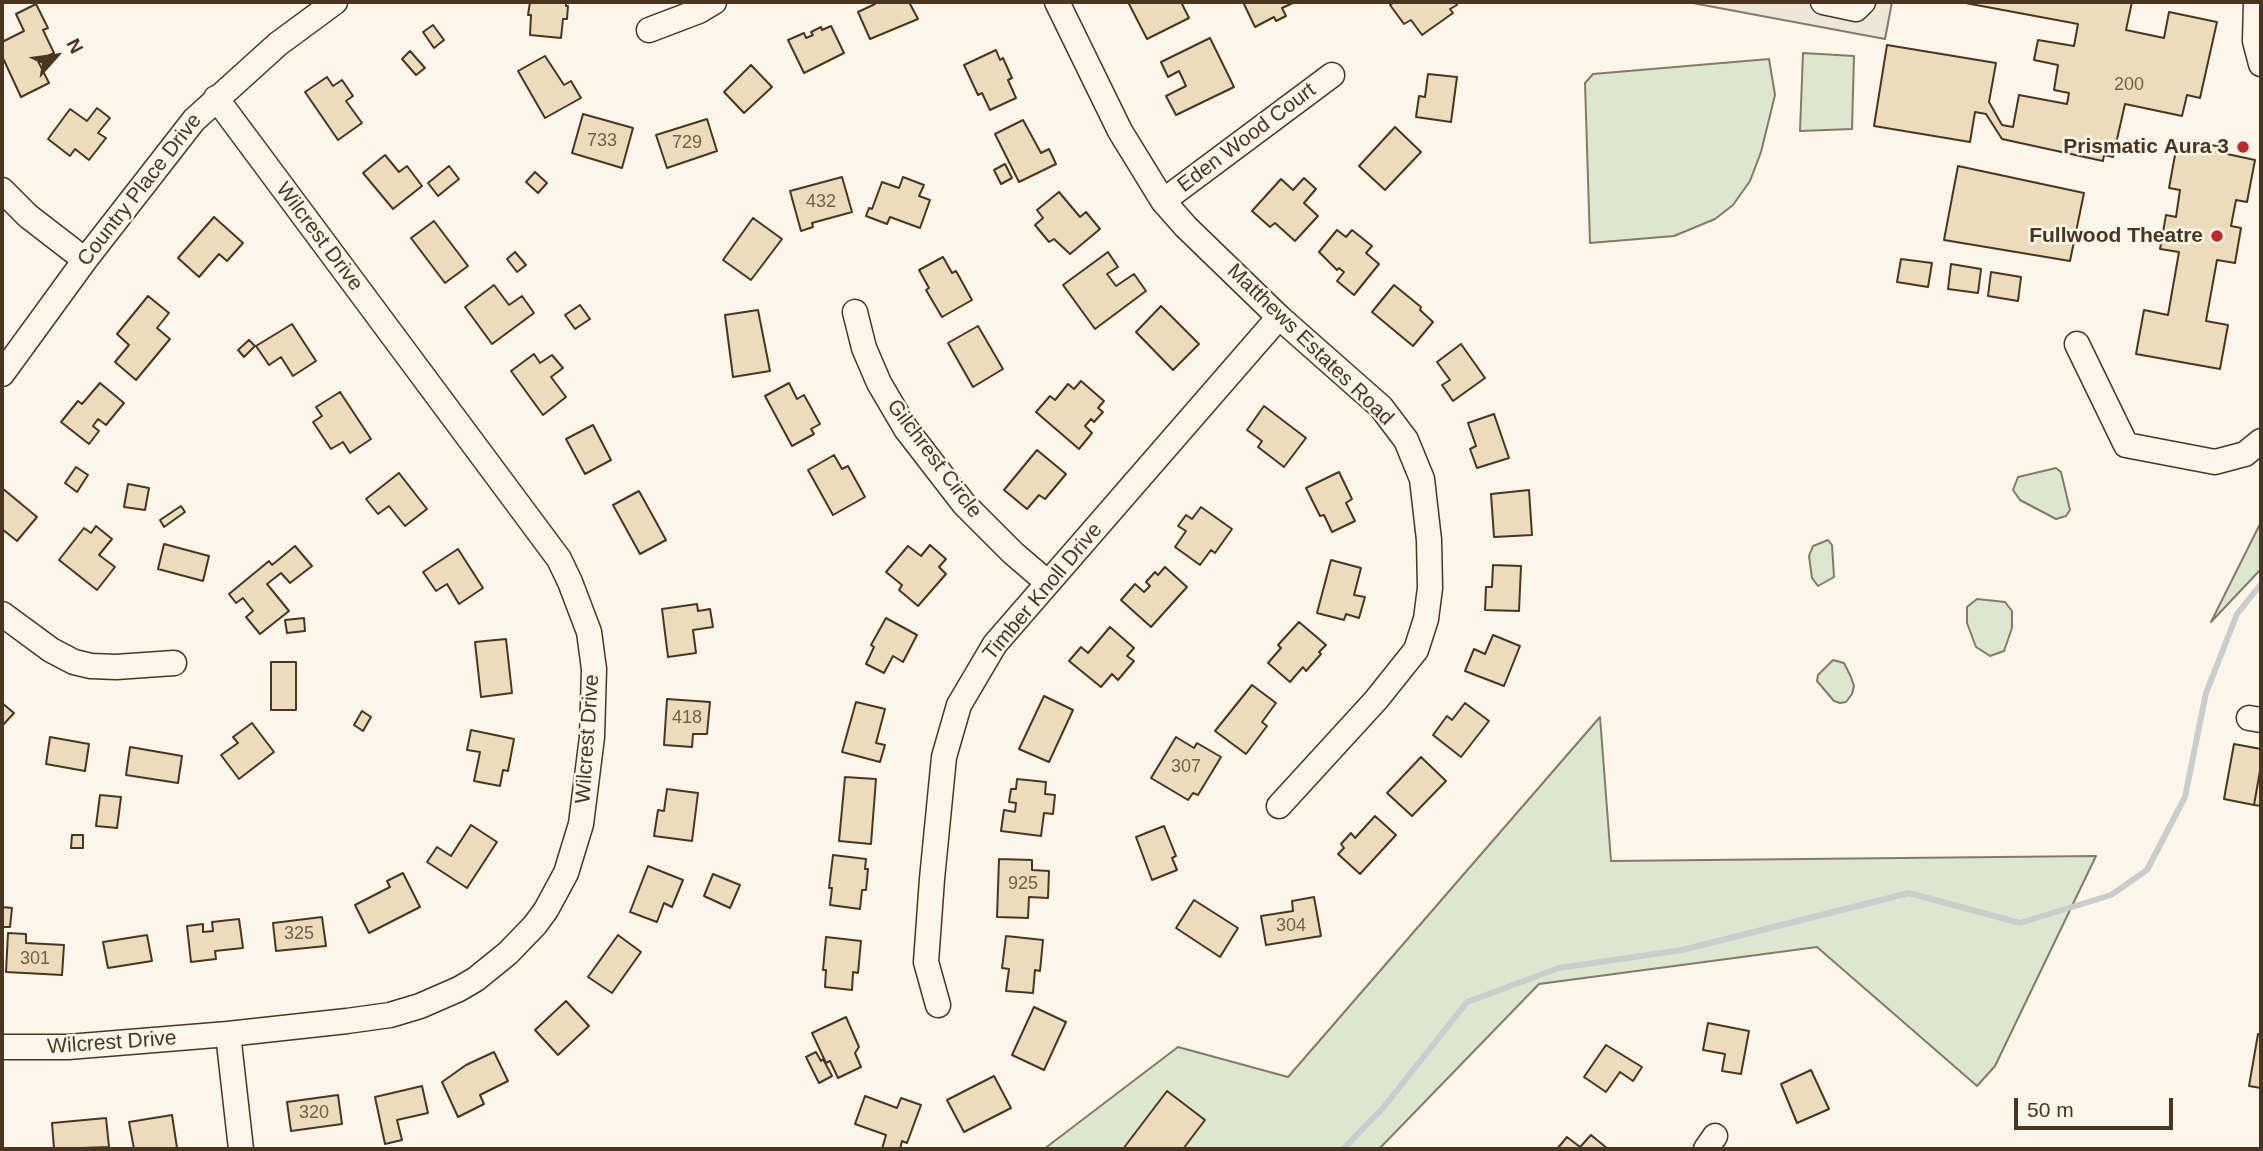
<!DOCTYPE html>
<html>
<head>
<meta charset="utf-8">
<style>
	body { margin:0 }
	#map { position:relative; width:2263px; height:1151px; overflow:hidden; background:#fbf6e9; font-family:Helvetica,sans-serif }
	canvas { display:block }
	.frame { position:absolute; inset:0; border:4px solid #4a3520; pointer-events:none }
	.north { position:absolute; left:21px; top:21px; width:70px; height:70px; -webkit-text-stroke:5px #fbf6e9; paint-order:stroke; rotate:62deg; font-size:19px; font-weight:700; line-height:28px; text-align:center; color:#4a3520 }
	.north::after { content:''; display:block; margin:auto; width:24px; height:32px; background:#4a3520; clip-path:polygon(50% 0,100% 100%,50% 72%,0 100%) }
	.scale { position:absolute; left:2014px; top:1098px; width:159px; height:32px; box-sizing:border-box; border:4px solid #4a3520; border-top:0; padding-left:9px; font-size:21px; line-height:24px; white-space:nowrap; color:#4a3520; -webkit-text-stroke:5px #fbf6e9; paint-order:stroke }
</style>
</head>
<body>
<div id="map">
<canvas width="2263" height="1151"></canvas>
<div class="frame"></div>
<div class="north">N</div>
<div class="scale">50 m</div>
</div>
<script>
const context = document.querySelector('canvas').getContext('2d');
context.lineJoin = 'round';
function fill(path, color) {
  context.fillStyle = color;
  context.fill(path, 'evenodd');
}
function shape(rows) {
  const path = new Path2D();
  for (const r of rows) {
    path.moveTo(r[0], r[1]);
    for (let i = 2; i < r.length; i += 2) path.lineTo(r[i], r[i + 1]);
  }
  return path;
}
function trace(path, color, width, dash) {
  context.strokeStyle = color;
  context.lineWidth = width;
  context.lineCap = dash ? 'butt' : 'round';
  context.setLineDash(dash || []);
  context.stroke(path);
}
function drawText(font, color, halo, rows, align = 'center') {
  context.font = font + ' Helvetica,sans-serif';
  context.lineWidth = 5;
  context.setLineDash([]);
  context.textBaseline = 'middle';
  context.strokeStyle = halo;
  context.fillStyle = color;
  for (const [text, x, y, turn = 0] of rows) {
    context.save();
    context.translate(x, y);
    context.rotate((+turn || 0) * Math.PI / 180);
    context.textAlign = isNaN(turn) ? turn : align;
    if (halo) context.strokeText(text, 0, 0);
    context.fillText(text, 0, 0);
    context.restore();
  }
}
const green = shape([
	[1803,53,1854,56,1852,129,1800,131,1803,53],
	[1769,59,1775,95,1761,152,1750,181,1733,205,1715,219,1674,236,1590,243,1585,83,1593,74,1769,59],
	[2056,468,2061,472,2070,510,2066,516,2056,519,2020,500,2013,490,2018,477,2056,468],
	[2261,522,2261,569,2211,622,2261,522],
	[1828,540,1832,545,1834,577,1818,586,1812,578,1809,556,1813,546,1828,540],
	[1977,599,2005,602,2012,611,2012,628,2004,651,1990,656,1976,647,1967,623,1967,607,1977,599],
	[1833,660,1844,663,1851,677,1854,686,1852,694,1846,702,1840,703,1834,701,1817,681,1818,675,1833,660],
	[1600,717,1611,861,2096,856,1995,1066,1977,1086,1817,947,1539,984,1379,1149,1044,1149,1178,1047,1288,1077,1600,717]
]);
fill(green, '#dce7d0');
trace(green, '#887966', 2);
const parking = shape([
	[1687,2,1892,2,1885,39,1687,2]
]);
fill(parking, '#ede7d9');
trace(parking, '#887966', 2);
trace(shape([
	[1343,1149,1383,1108,1467,1002,1559,968,1682,950,1909,893,2020,923,2111,895,2147,870,2185,797,2206,693,2237,614,2261,584]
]), '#c9cecd', 6);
const building = shape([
	[530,2,566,2,566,6,568,6,567,19,563,19,561,38,530,35,531,15,528,15,530,2],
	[873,2,909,2,918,19,870,39,858,12,875,4,873,2],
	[1128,2,1181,2,1189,18,1147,39,1128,2],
	[1243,2,1295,2,1282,8,1286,16,1276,21,1274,17,1255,27,1243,2],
	[1394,2,1455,2,1457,5,1450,9,1453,13,1422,35,1411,20,1404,24,1390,5,1394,2],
	[1960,2,2132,2,2126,30,2164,38,2169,12,2217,22,2200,98,2187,95,2182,116,2125,104,2113,157,2104,155,2103,161,2002,139,1986,114,1975,112,1970,142,1874,126,1887,45,1996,63,1989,102,2002,125,2013,127,2019,95,2067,104,2069,93,2054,90,2058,65,2034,60,2038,40,2074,46,2078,24,1960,2],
	[36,4,48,28,43,30,54,53,38,61,49,83,21,97,2,56,2,42,24,31,16,14,36,4],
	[433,25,444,40,434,48,423,32,433,25],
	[831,26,844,53,804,73,788,40,804,33,806,38,813,35,811,32,821,27,822,30,831,26],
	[1210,38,1234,87,1176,115,1166,96,1186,86,1179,71,1168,77,1161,62,1210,38],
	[996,50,1000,60,1003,58,1012,78,1008,80,1016,98,990,110,982,93,978,95,964,65,996,50],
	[410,51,425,68,416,75,402,59,410,51],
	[545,56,564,85,571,81,581,98,545,118,518,71,545,56],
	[751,65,772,87,744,113,724,92,751,65],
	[1428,74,1457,77,1451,122,1416,117,1419,96,1425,97,1428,74],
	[327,77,333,86,342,80,353,96,346,101,362,123,338,140,305,92,327,77],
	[97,108,110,118,98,133,106,138,89,160,75,149,70,156,48,139,70,109,87,121,97,108],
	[583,114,633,128,622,168,572,153,583,114],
	[707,119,717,151,667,168,656,135,707,119],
	[1023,120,1041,153,1049,149,1056,164,1019,182,995,134,1023,120],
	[1395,127,1421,152,1385,190,1359,166,1395,127],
	[2177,144,2204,149,2205,144,2228,148,2227,154,2255,160,2247,202,2236,200,2231,226,2241,228,2235,263,2217,260,2206,321,2228,325,2220,369,2136,354,2144,310,2168,315,2179,252,2160,249,2166,215,2176,217,2180,190,2169,188,2177,144],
	[385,155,399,172,407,166,422,186,393,209,363,173,385,155],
	[1005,164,1012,178,1001,184,994,170,1005,164],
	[449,166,459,179,438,196,428,183,449,166],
	[1958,166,2084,193,2070,261,1944,240,1958,166],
	[535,172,547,183,538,193,526,182,535,172],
	[842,177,852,212,812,223,813,227,801,231,790,191,842,177],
	[903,177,924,185,919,196,930,200,920,228,890,217,887,224,866,216,869,208,872,209,882,182,899,188,903,177],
	[1304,178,1316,189,1304,203,1318,216,1295,241,1275,223,1270,227,1252,211,1281,179,1293,190,1304,178],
	[1059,192,1080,217,1086,212,1100,229,1070,254,1054,239,1049,242,1035,225,1043,218,1037,210,1059,192],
	[214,217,243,243,227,261,219,254,199,277,178,258,214,217],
	[753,218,782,239,751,280,723,260,753,218],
	[434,221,468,266,445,283,411,238,434,221],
	[1337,230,1346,237,1352,230,1372,246,1366,253,1379,264,1354,295,1337,281,1344,272,1339,268,1337,270,1319,252,1337,230],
	[515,252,526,265,517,272,507,259,515,252],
	[1108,252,1118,267,1107,274,1116,286,1134,274,1146,291,1095,329,1063,285,1108,252],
	[943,257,952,273,956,271,972,300,942,317,926,290,929,288,919,270,943,257],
	[1901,259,1932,263,1928,287,1897,282,1901,259],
	[1951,264,1981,269,1978,293,1948,289,1951,264],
	[1991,272,2021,277,2018,301,1988,296,1991,272],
	[494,285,509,305,522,296,534,313,492,344,465,307,494,285],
	[1394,285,1421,307,1420,310,1433,322,1413,346,1372,312,1394,285],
	[148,296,169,313,157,328,170,339,136,380,115,362,129,345,117,334,148,296],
	[580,305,590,319,575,329,565,315,580,305],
	[1161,306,1199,344,1173,370,1136,332,1161,306],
	[758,310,770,371,733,377,725,315,758,310],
	[292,324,316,361,293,376,281,357,269,365,256,346,292,324],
	[978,326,1003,369,973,387,948,343,978,326],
	[249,340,255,346,244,357,238,350,249,340],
	[1461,344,1485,378,1453,401,1442,385,1450,380,1437,362,1461,344],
	[534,354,540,363,552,355,563,368,551,377,566,397,543,415,511,371,534,354],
	[1081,381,1104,401,1098,408,1103,412,1094,422,1091,419,1085,426,1092,433,1079,449,1036,412,1050,396,1055,400,1068,384,1074,389,1081,381],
	[100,383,124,403,106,425,98,419,93,426,99,431,89,444,61,422,78,401,82,404,100,383],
	[789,383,797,399,804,395,820,424,811,429,814,434,792,446,765,396,789,383],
	[340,392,371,439,350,453,343,442,331,449,313,422,322,416,316,407,340,392],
	[1264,406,1306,438,1284,467,1258,447,1262,441,1247,430,1264,406],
	[1494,414,1509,458,1477,468,1470,449,1476,446,1468,423,1494,414],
	[593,425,611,460,585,474,566,439,593,425],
	[1037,450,1066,474,1045,499,1039,495,1027,509,1004,490,1037,450],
	[834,455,842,469,848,466,865,497,833,515,808,470,834,455],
	[76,467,88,475,77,492,65,483,76,467],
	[1339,472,1352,499,1346,503,1355,521,1332,532,1324,515,1320,516,1306,488,1339,472],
	[399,473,427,509,405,526,389,506,378,514,366,499,399,473],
	[128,484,149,488,145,510,124,507,128,484],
	[2,488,37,517,17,541,2,529,2,488],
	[1529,490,1532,535,1494,537,1491,494,1529,490],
	[639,491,666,540,640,554,613,505,639,491],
	[181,506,185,512,164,527,160,520,181,506],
	[1201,507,1232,529,1215,553,1211,550,1200,565,1175,547,1186,531,1178,526,1186,515,1192,519,1201,507],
	[96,526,112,539,99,555,115,567,97,590,59,560,84,528,91,533,96,526],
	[164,544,209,556,203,581,158,569,164,544],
	[930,545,946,559,939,567,946,574,918,606,899,590,902,585,886,572,908,546,921,556,930,545],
	[295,546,312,566,290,583,281,573,267,584,289,611,260,634,246,617,253,611,243,598,236,603,229,594,269,561,272,565,295,546],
	[458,549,483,588,459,604,447,584,436,591,423,572,458,549],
	[1331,560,1361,568,1354,595,1365,597,1359,618,1346,614,1344,620,1317,613,1331,560],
	[1493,565,1521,566,1519,611,1485,610,1486,587,1492,587,1493,565],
	[1165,567,1187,587,1151,627,1121,600,1135,584,1144,592,1150,586,1146,582,1155,572,1158,575,1165,567],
	[697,604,698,611,710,609,713,627,693,630,696,653,668,657,662,609,697,604],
	[304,618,305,631,287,633,285,620,304,618],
	[886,618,917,635,903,662,893,656,884,673,866,664,874,647,871,645,886,618],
	[1299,622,1326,645,1319,652,1321,654,1306,671,1303,667,1290,682,1268,663,1281,648,1278,645,1299,622],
	[1110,627,1134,648,1127,656,1134,661,1118,680,1112,674,1101,687,1069,661,1081,647,1088,653,1110,627],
	[1493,635,1520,646,1504,686,1465,671,1474,649,1485,654,1493,635],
	[506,639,512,693,481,697,475,642,506,639],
	[271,662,296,662,296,710,271,710,271,662],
	[1252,685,1276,703,1262,722,1267,726,1246,754,1215,731,1252,685],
	[1044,696,1073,710,1049,762,1019,749,1044,696],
	[667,699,710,702,707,734,693,734,692,747,664,745,667,699],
	[856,702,885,709,876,743,885,745,880,762,842,752,856,702],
	[2,703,14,713,2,726,2,703],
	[1465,703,1489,721,1461,757,1433,735,1447,716,1452,720,1465,703],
	[362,711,371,717,363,731,354,725,362,711],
	[252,723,274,752,239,779,221,755,238,743,233,737,252,723],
	[471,730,514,739,508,771,503,770,500,786,474,781,480,752,467,750,471,730],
	[50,737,89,744,85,771,46,764,50,737],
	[1176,737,1194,748,1197,743,1221,757,1198,795,1193,793,1188,800,1151,778,1176,737],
	[2234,744,2261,749,2261,765,2254,805,2224,799,2234,744],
	[130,747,182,756,178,783,126,775,130,747],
	[1421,757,1446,781,1412,816,1387,793,1421,757],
	[2261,765,2261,806,2254,805,2261,765],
	[845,777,876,779,871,844,839,841,845,777],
	[1017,779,1046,782,1045,794,1055,795,1053,814,1044,813,1041,836,1001,831,1004,810,1015,812,1016,803,1009,802,1011,789,1016,789,1017,779],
	[667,789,698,793,692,841,654,836,658,810,664,811,667,789],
	[100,795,121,797,117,828,96,826,100,795],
	[1375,816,1396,835,1360,874,1338,854,1344,848,1341,844,1351,833,1355,838,1375,816],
	[471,825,497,842,467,888,427,862,437,847,451,856,471,825],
	[1164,826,1176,856,1172,858,1177,870,1152,880,1136,837,1164,826],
	[72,835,83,835,83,848,71,848,72,835],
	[833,855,866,859,865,869,868,869,866,890,862,890,860,909,830,905,832,888,829,888,833,855],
	[999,859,1032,860,1032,870,1049,871,1048,898,1029,897,1028,918,997,917,999,859],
	[648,866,683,880,672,907,664,903,657,922,630,912,648,866],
	[403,873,420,907,369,933,355,905,390,887,387,881,403,873],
	[713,874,740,885,730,908,704,896,713,874],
	[1314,897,1321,936,1266,945,1261,916,1293,911,1292,901,1314,897],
	[1194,900,1238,928,1220,957,1176,928,1194,900],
	[2,907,12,908,10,927,2,927,2,907],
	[322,917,326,946,276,951,273,923,322,917],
	[239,919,243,948,215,951,216,959,191,962,187,926,203,924,203,932,213,931,212,922,239,919],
	[8,933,26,934,26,943,64,945,62,975,6,972,8,933],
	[147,935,152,961,108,968,103,942,147,935],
	[618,935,641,952,612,993,588,977,618,935],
	[1006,936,1043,940,1040,971,1035,970,1033,993,1006,991,1009,969,1002,968,1006,936],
	[826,937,861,941,858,973,853,972,852,990,825,987,826,970,823,970,826,937],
	[566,1001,589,1026,558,1055,535,1030,566,1001],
	[1034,1007,1066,1022,1044,1070,1012,1055,1034,1007],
	[846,1017,859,1047,855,1053,861,1067,838,1078,830,1061,826,1063,812,1033,846,1017],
	[1708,1023,1749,1031,1741,1074,1722,1071,1725,1054,1703,1050,1708,1023],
	[2258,1034,2261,1035,2261,1088,2249,1086,2258,1034],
	[1606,1045,1642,1067,1633,1081,1620,1072,1606,1092,1584,1077,1606,1045],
	[494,1052,508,1081,480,1095,484,1104,458,1117,442,1082,466,1065,494,1052],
	[816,1052,821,1061,823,1059,832,1076,819,1083,806,1057,816,1052],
	[1811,1070,1829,1109,1797,1123,1781,1084,1811,1070],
	[994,1076,1011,1108,964,1132,947,1100,994,1076],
	[422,1086,428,1113,397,1120,402,1140,385,1144,375,1097,422,1086],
	[1167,1091,1205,1120,1183,1149,1123,1149,1167,1091],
	[338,1095,342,1124,291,1131,287,1102,338,1095],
	[865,1096,897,1108,901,1098,921,1105,907,1143,902,1141,900,1149,882,1149,886,1135,855,1124,865,1096],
	[172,1115,177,1148,134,1149,129,1122,172,1115],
	[106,1118,109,1147,54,1149,52,1123,106,1118],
	[1591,1135,1608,1149,1557,1149,1567,1137,1580,1147,1591,1135]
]);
fill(building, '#ecdcbc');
trace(building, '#4a3520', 2);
const minor = shape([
	[1057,2,1120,131,1163,201,1186,227,1279,317,1381,407,1406,440,1422,479,1429,540,1430,588,1426,619,1416,650,1376,700,1279,806],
	[1823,2,1856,9,1863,2],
	[2256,2,2255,41,2261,64],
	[649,30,699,11,714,2],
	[2,190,28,216,85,260],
	[1163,201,1332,75],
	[855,312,864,348,879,383,906,429,964,504,1013,553,1048,583],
	[2077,344,2126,445,2215,462,2245,454,2261,441],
	[2,374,85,260,194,120,278,44,335,2],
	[2,614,51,650,74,662,91,666,116,667,174,663],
	[2249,718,2261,720],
	[938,1005,926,962,932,879,944,757,959,705,995,644,1279,317],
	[228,1034,241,1149],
	[2,1047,68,1047,228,1034,347,1021,390,1015,420,1006,459,989,476,979,508,953,535,925,546,910,566,873,581,824,592,737,594,669,589,632,570,582,559,559,216,98],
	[1706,1149,1715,1136]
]);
trace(minor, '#4a3520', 27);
trace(minor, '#fbf6e9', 24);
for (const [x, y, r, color] of [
	[2243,147,7,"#c62828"],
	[2217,236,7,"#c62828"]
]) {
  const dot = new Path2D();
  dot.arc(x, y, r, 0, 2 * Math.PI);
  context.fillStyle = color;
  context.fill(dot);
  trace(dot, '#fbf6e9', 2.5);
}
drawText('18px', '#725f47', null, [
	["200",2129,85],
	["733",602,141],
	["729",687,143],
	["432",821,202],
	["418",687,718],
	["307",1186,767],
	["925",1023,884],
	["304",1291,926],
	["325",299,934],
	["301",35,959],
	["320",314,1113]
]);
drawText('21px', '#4a3520', '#fbf6e9', [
	["Eden Wood Court",1247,138,-37],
	["Country Place Drive",140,190,-52],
	["Wilcrest Drive",319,237,53],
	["Matthews Estates Road",1310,345,44],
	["Gilchrest Circle",934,459,53],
	["Timber Knoll Drive",1043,592,-50],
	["Wilcrest Drive",588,739,-86],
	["Wilcrest Drive",112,1043,-4]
]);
drawText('bold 21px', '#4a3520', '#fbf6e9', [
	["Prismatic Aura 3",2229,147],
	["Fullwood Theatre",2203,236]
], 'right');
</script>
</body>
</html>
